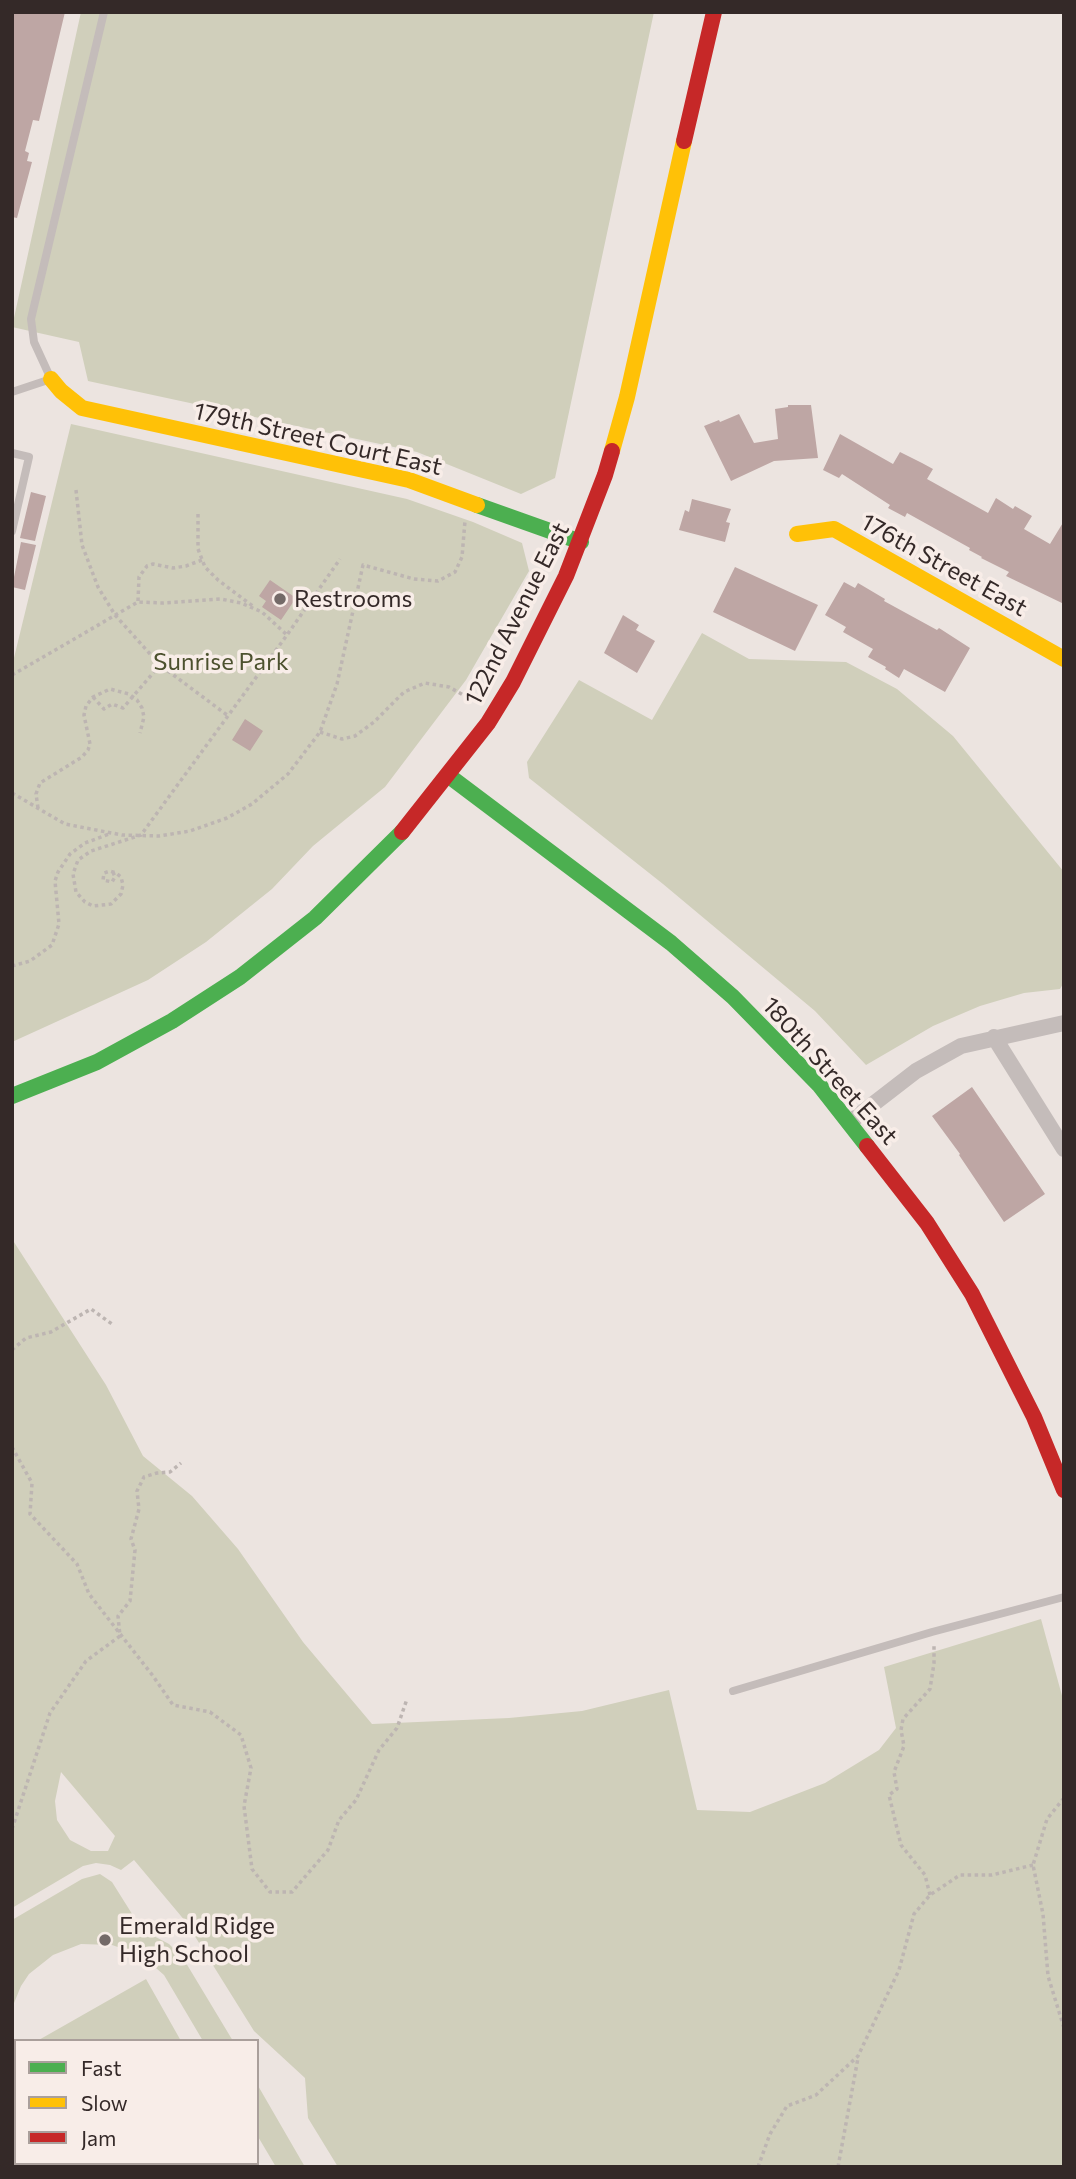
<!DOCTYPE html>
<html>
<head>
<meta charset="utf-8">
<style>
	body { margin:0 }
	#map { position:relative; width:1076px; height:2179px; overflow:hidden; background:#ece4e0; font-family:Commissioner,sans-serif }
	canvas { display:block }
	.frame { position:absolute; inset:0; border:14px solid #342928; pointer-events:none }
	.legend { position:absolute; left:14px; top:2039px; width:245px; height:126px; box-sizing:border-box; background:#f8ede8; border:2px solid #aa9f9b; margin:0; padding:9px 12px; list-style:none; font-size:21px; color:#342928 }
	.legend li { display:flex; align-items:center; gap:14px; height:35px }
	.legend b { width:35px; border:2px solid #aa9f9b }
</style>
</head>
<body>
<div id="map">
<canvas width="1076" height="2179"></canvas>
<div class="frame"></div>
<ul class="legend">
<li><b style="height:9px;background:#4caf50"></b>Fast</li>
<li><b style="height:9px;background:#ffc107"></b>Slow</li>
<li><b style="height:9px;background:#c62828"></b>Jam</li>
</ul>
</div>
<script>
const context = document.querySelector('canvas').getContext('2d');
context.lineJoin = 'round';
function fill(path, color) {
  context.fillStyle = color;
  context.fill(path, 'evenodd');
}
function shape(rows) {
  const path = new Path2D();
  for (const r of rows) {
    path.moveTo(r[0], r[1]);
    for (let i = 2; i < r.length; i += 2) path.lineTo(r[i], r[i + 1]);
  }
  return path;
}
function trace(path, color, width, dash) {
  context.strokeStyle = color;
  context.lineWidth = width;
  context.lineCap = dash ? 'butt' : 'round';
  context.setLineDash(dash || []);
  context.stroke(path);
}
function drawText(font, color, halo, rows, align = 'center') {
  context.font = font + ' Commissioner,sans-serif';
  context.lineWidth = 7;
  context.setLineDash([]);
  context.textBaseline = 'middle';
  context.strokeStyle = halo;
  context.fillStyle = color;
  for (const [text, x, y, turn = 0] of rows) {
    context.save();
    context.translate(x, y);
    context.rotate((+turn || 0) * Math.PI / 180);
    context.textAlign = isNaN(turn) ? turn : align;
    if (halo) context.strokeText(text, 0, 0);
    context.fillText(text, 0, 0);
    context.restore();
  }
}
fill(shape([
	[81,12,654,12,555,478,521,494,417,452,88,381,79,342,12,327],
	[71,424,407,499,473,522,522,543,529,571,466,680,385,787,313,846,272,889,206,942,148,980,12,1042,12,666],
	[702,633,749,659,846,662,897,689,953,736,1064,872,1064,982,1060,989,1024,993,980,1006,933,1026,866,1065,815,1011,663,884,529,778,527,762,579,680,652,720],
	[12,1239,106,1385,143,1456,192,1496,238,1549,303,1642,372,1724,509,1718,582,1711,669,1690,697,1810,750,1812,825,1783,879,1750,896,1728,884,1667,1041,1619,1064,1703,1064,2167,338,2167,308,2118,305,2078,254,2031,186,1922,134,1860,121,1870,110,1865,96,1863,83,1866,12,1908],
	[61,1772,115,1836,108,1851,91,1851,70,1840,57,1820,55,1801],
	[100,1874,112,1882,139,1925,133,1925,169,1944,183,1958,233,2041,203,2041,164,1975,141,1955,112,1945,81,1944,53,1955,29,1974,21,1986,12,2008,12,1920,82,1879],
	[146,1979,181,2041,37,2041],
	[257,2084,305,2167,276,2167,257,2135],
	[92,2163,250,2163,252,2167,94,2167]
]), '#d0cfbb');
fill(shape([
	[12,12,65,12,39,121,33,120,25,151,29,153,27,161,32,162,17,218,12,217],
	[788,405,811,405,818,458,774,461,731,481,704,426,719,420,720,422,739,414,754,443,778,439,775,409,788,407],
	[840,434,893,464,900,452,922,463,933,469,927,479,988,513,996,498,1013,509,1015,506,1032,516,1024,529,1050,544,1064,521,1064,604,1006,576,1009,572,981,558,982,557,969,550,970,548,907,513,905,517,888,508,890,505,842,474,839,478,823,470],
	[31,492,46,496,35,541,20,538],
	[692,499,731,509,726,522,730,523,725,542,679,530,685,510,689,512],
	[21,542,36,545,25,590,12,587],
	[735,567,818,605,795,651,713,612],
	[270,580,296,598,281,620,262,607,266,601,259,596],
	[844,582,855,588,858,583,885,599,884,601,937,630,939,628,970,648,945,692,904,669,899,678,885,669,886,667,868,657,873,649,843,632,846,627,825,615],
	[623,615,639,625,636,630,655,641,637,673,604,653],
	[245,719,263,731,250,751,232,740],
	[972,1087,1045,1194,1004,1222,959,1155,960,1154,932,1116]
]), '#bea6a4');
trace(shape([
	[76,490,82,545,98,587,115,615,160,665,227,715],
	[198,514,198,549,205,567,218,580,254,607],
	[138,601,139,577,147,566,153,564,173,568,186,566,202,560],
	[12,675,138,602,163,603,221,599,241,603,262,612,287,635],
	[93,697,104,709,112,704,123,708,160,665],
	[320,732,342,739,355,736,374,722,404,692,425,683,449,687,465,696],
	[12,793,65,824,122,835,159,836,190,831,227,818,252,804,288,774,320,732,337,684,363,565,414,579,438,581,455,572,462,557,465,521],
	[38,808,36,794,40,783,82,757,88,750,90,744,84,715,86,706,93,697,110,689,129,694,137,700,142,708,144,717,140,733],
	[113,872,115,877,112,882,103,880,104,873,110,871,116,873,121,877,123,885,121,894,111,904,93,906,85,902,76,892,73,874,78,860,91,851,141,835,287,635,340,559],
	[12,966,30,961,52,945,59,924,55,881,58,872,70,854,85,843,109,834],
	[12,1350,26,1338,51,1332,91,1309,112,1324],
	[12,1447,32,1483,30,1514,77,1564,89,1594,153,1676,173,1705,210,1712,241,1735,251,1768,244,1806,252,1869,270,1892,292,1892,328,1850,339,1820,356,1800,379,1750,397,1728,407,1699],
	[1064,1798,1047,1819,1033,1865,1043,1914,1048,1976,1064,2028],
	[12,1829,50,1713,86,1661,120,1636,118,1616,130,1601,135,1550,131,1539,139,1509,137,1491,144,1477,157,1473,170,1472,181,1463],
	[930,1895,925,1875,901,1845,889,1795,897,1789,894,1772,904,1746,901,1730,903,1719,930,1689,934,1663,934,1644],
	[758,2167,770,2134,787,2106,816,2095,858,2056,899,1970,914,1914,930,1895,960,1875,992,1875,1033,1865],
	[838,2167,858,2058]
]), '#bdb5b2', 3.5, [3.5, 3.5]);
trace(shape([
	[12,392,51,379,34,342,31,319,104,12],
	[12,453,29,457,12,531],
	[733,1691,932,1632,1064,1597]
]), '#c4bcba', 8);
trace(shape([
	[994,1037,1064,1149],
	[850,1122,916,1071,961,1046,1064,1023]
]), '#c4bcba', 16);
trace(shape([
	[477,505,581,542],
	[449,776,671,943,733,997,820,1086,867,1146],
	[12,1096,97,1062,172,1021,240,977,315,918,402,832]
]), '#4caf50', 16);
trace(shape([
	[51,379,61,391,82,408,409,480,477,505],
	[612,451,627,397,684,141],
	[797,534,834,529,1064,659]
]), '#ffc107', 16);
trace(shape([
	[684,141,714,12],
	[402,832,488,723,513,682,566,576,605,475,612,451],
	[867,1146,927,1223,972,1294,1034,1417,1064,1490]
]), '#c62828', 16);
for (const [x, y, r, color] of [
	[280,599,7,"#746a68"],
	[105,1940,7,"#746a68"]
]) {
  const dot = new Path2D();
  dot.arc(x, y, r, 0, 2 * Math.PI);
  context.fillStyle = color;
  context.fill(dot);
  trace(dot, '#f8ede8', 2.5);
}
drawText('24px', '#342928', '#f8ede8', [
	["179th Street Court East",318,439,13],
	["176th Street East",944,565,29],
	["122nd Avenue East",517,614,-63],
	["180th Street East",830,1071,48]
]);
drawText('24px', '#342928', '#f8ede8', [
	["Restrooms",294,599],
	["Emerald Ridge",119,1926],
	["High School",119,1954]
], 'left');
drawText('24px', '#4c512e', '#f8ede8', [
	["Sunrise Park",221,662]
]);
</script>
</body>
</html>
